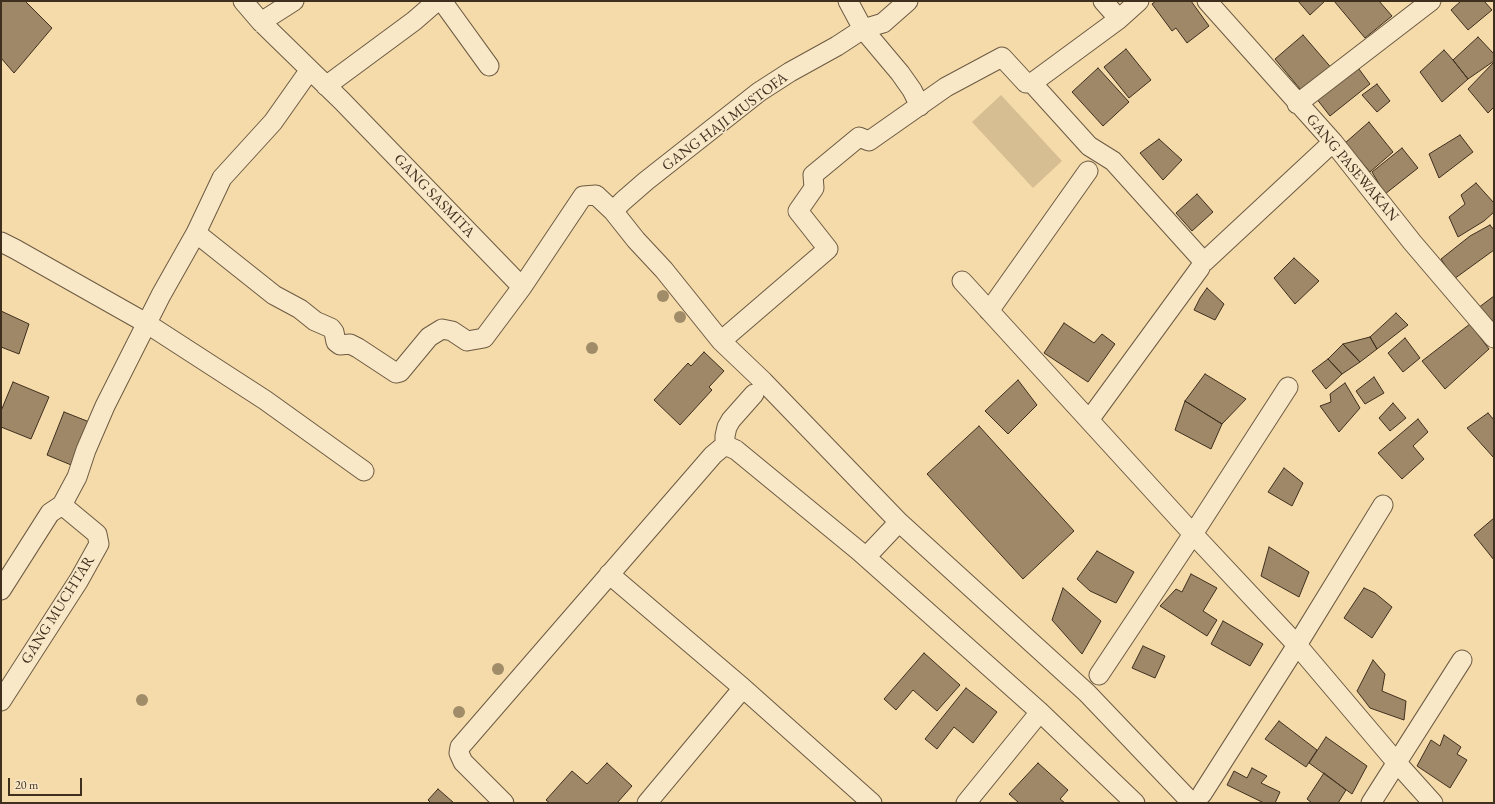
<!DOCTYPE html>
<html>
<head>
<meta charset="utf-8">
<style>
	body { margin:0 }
	#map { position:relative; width:1495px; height:804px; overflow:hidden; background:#f5dbaa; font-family:"EB Garamond",serif }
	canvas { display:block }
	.frame { position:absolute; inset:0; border:2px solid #3f2f1f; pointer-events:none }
	.scale { position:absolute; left:8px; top:778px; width:74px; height:18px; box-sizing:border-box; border:2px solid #3f2f1f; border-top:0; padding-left:5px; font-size:12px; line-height:14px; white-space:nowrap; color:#3f2f1f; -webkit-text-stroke:3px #f8e8c8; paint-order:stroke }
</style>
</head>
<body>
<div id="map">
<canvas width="1495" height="804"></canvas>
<div class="frame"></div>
<div class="scale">20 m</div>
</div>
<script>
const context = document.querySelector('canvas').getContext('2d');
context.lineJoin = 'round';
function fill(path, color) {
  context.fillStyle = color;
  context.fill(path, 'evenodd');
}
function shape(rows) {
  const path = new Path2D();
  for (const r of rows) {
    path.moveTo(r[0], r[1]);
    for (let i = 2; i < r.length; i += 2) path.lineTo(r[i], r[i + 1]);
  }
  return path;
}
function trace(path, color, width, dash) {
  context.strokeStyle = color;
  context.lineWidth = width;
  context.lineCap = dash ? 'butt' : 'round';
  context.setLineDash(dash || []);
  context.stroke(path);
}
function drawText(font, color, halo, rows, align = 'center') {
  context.font = font + ' "EB Garamond",serif';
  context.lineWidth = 3;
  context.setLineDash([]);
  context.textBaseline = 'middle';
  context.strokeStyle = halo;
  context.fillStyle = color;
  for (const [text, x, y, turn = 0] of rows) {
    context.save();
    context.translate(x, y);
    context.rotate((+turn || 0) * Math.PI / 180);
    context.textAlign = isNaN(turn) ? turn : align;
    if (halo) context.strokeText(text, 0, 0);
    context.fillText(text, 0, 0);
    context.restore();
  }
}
fill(shape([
	[1001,95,1062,161,1033,188,972,122]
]), '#d6be92');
const building = shape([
	[1,1,25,1,52,28,14,73,1,58,1,1],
	[1156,1,1191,1,1209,26,1187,43,1176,28,1172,31,1152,4,1156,1],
	[1298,1,1325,1,1310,15,1298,1],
	[1334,1,1379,1,1392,16,1365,38,1334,1],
	[1461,1,1484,1,1492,10,1468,30,1451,10,1461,1],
	[1303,35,1334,71,1305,95,1275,59,1303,35],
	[1478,37,1494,54,1494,61,1468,79,1453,60,1478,37],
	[1126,49,1151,80,1129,98,1104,67,1126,49],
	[1444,50,1453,60,1468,79,1442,102,1420,72,1444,50],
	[1494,62,1494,107,1488,113,1468,89,1494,62],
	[1356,65,1370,84,1330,116,1316,98,1356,65],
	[1098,68,1129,102,1103,126,1072,92,1098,68],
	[1377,84,1390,101,1377,112,1362,95,1377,84],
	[1369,122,1393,152,1370,172,1345,143,1369,122],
	[1460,135,1473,152,1439,178,1429,154,1460,135],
	[1159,139,1182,160,1163,180,1140,153,1159,139],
	[1402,148,1418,168,1385,194,1372,172,1402,148],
	[1476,183,1494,203,1494,212,1484,221,1458,237,1449,217,1465,204,1461,195,1476,183],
	[1197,194,1213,212,1192,231,1176,213,1197,194],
	[1490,225,1494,230,1494,250,1454,279,1441,259,1470,236,1490,225],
	[1294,258,1319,281,1295,304,1274,278,1294,258],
	[1207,288,1224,304,1215,320,1194,310,1200,298,1207,288],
	[1494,296,1494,329,1474,311,1494,296],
	[1,311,29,324,19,354,1,347,1,311],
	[1396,313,1408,325,1377,349,1370,337,1396,313],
	[1064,323,1094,343,1102,334,1115,344,1088,382,1044,353,1064,323],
	[1470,324,1489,349,1445,389,1422,361,1470,324],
	[1370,337,1377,349,1360,362,1343,344,1370,337],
	[1405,338,1420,358,1403,372,1388,353,1405,338],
	[1343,344,1360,362,1342,374,1328,359,1343,344],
	[704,352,724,371,709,387,712,390,680,425,654,400,688,363,691,366,704,352],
	[1328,359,1342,374,1326,389,1312,371,1328,359],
	[1205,374,1246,399,1222,424,1185,401,1205,374],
	[1374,377,1384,393,1365,404,1356,391,1374,377],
	[1018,380,1037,405,1008,434,985,411,1018,380],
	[13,382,49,397,31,439,1,427,1,411,13,382],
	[1345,383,1360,408,1339,432,1320,406,1331,402,1330,394,1345,383],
	[1185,401,1222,424,1211,449,1175,430,1185,401],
	[1393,403,1406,418,1390,431,1379,418,1393,403],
	[64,412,92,423,76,467,47,455,64,412],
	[1488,413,1494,420,1494,458,1467,428,1488,413],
	[1418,419,1428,432,1413,446,1424,459,1402,479,1378,453,1418,419],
	[979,426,1074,531,1023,579,927,474,979,426],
	[1284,468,1303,483,1292,506,1268,492,1284,468],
	[1494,518,1494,560,1474,535,1494,518],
	[1269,547,1309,572,1299,597,1261,576,1269,547],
	[1097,551,1134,572,1116,603,1090,591,1077,579,1097,551],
	[1191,574,1217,588,1203,611,1217,620,1207,636,1160,606,1176,589,1182,592,1191,574],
	[1063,588,1101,621,1082,654,1052,620,1063,588],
	[1364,588,1375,593,1392,607,1372,638,1344,618,1364,588],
	[1223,621,1263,644,1250,666,1211,644,1223,621],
	[1143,646,1165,656,1155,678,1132,668,1143,646],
	[924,653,960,685,937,711,913,690,896,710,884,699,924,653],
	[1373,660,1385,674,1382,691,1406,701,1404,720,1370,708,1357,691,1373,660],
	[966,688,997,712,973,743,954,727,937,749,925,739,966,688],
	[1279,721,1317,750,1306,767,1265,739,1279,721],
	[1444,735,1461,747,1457,754,1467,760,1450,788,1417,766,1431,740,1440,746,1444,735],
	[1326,737,1367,766,1352,794,1309,763,1326,737],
	[607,763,632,786,617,803,550,803,546,800,572,771,587,784,607,763],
	[1038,763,1068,790,1060,799,1065,803,1019,803,1009,794,1038,763],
	[1252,768,1267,776,1261,783,1280,792,1275,803,1264,803,1227,785,1234,771,1247,778,1252,768],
	[1324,773,1346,790,1338,803,1312,803,1307,799,1324,773],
	[438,789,454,803,431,803,428,800,438,789]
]);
fill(building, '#9e8867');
trace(building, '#3f2f1f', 1);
const minor = shape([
	[243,1,261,22,342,101,522,287,583,196,596,195,613,211,636,240,664,270,721,341,763,381,899,522,1087,693,1192,803],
	[442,1,489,66],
	[848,1,863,29,900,73,912,90,920,106],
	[1103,1,1119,19],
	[1207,1,1333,142,1412,242,1494,338],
	[261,22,294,1],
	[1032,83,1089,146,1113,161,1204,262,1333,142],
	[326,86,414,21,437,1],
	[1297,104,1431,1],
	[613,211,623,201,646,181,759,92,790,72,837,46,863,29,883,23,908,1],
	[196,233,274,295,300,309,315,321,331,328,334,332,336,342,340,345,350,344,358,348,396,373,400,372,429,337,442,329,452,331,467,341,484,338,522,287],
	[1,242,15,249,146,323,265,400,364,471],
	[962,281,1193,534,1297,645,1397,763,1433,803],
	[989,311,1088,171],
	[721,341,828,249,798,211,814,188,813,175,859,137,869,141,946,87,1002,57,1026,83,1032,83,1119,19,1139,1],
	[1089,420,1200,268],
	[725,445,725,436,727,427,731,420,754,394],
	[866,557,899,522],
	[609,574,743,688,872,803],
	[1,590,50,513,62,505,77,477,86,450,105,406,161,295,196,233,222,178,273,122,309,71],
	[1099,675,1193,534,1288,387],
	[1,701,79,580,99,544,97,534,62,505],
	[1202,794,1297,645,1383,505],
	[504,803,463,762,459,753,460,747,713,455,725,445,736,450,859,551,1040,712,1135,803],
	[647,803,743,688],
	[966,803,1040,712],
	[1371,803,1462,660]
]);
trace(minor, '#6c5a42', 21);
trace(minor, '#f8e8c8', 19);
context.fillStyle = '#a18c6a';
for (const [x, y] of [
	[663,296],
	[680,317],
	[592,348],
	[498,669],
	[142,700],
	[459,712]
]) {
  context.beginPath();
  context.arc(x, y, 6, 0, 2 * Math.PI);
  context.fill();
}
drawText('15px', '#3f2f1f', '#f8e8c8', [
	["GANG HAJI MUSTOFA",725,122,-37],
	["GANG PASEWAKAN",1352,168,50],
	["GANG SASMITA",434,196,46],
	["GANG MUCHTAR",58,610,-58]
]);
</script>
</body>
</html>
